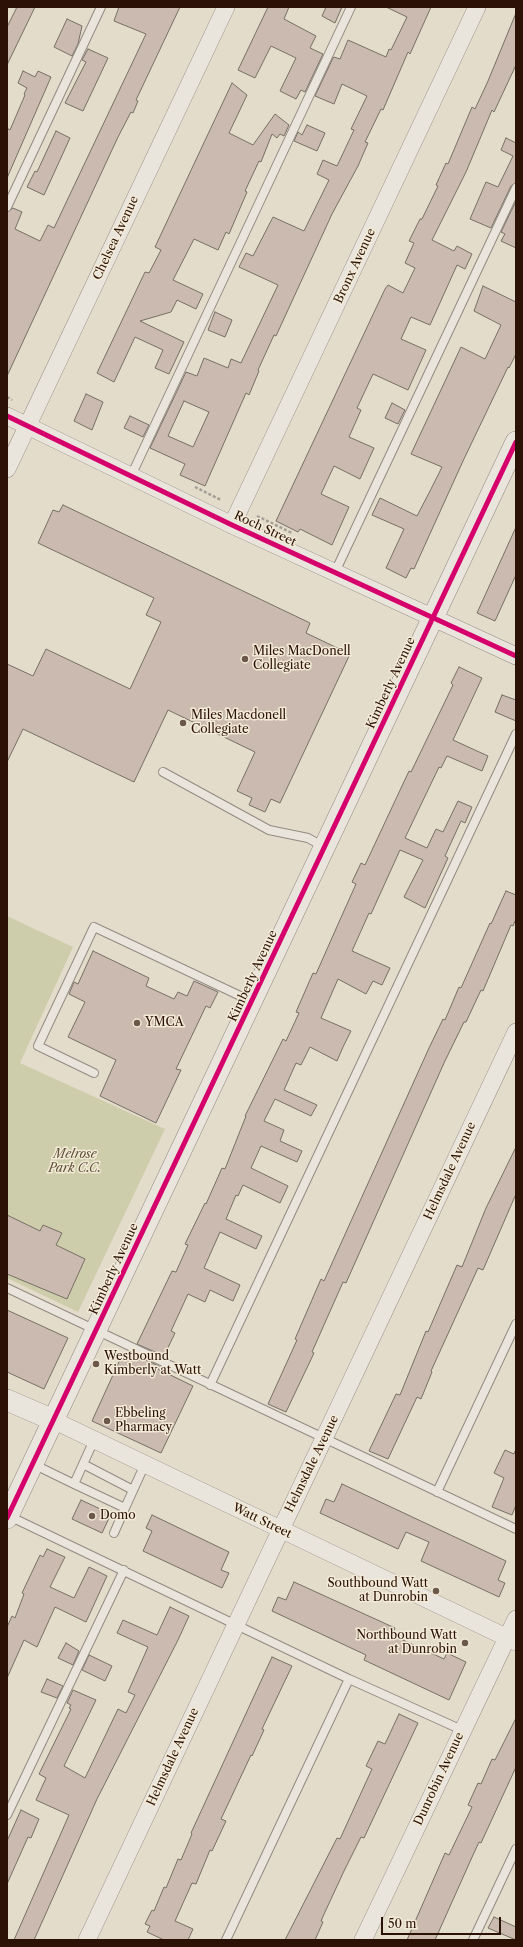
<!DOCTYPE html>
<html>
<head>
<meta charset="utf-8">
<style>
	body { margin:0 }
	#map { position:relative; width:523px; height:1947px; overflow:hidden; background:#e3dccb; font-family:"Libre Caslon Text",serif }
	canvas { display:block }
	.frame { position:absolute; inset:0; border:8px solid #2b1106; pointer-events:none }
	.scale { position:absolute; left:381px; top:1917px; width:120px; height:18px; box-sizing:border-box; border:2px solid #2b1106; border-top:0; padding-left:5px; font-size:12px; line-height:14px; white-space:nowrap; color:#2b1106; -webkit-text-stroke:3px #f3ebd7; paint-order:stroke }
</style>
</head>
<body>
<div id="map">
<canvas width="523" height="1947"></canvas>
<div class="frame"></div>
<div class="scale">50 m</div>
</div>
<script>
const context = document.querySelector('canvas').getContext('2d');
context.lineJoin = 'round';
function fill(path, color) {
  context.fillStyle = color;
  context.fill(path, 'evenodd');
}
function shape(rows) {
  const path = new Path2D();
  for (const r of rows) {
    path.moveTo(r[0], r[1]);
    for (let i = 2; i < r.length; i += 2) path.lineTo(r[i], r[i + 1]);
  }
  return path;
}
function trace(path, color, width, dash) {
  context.strokeStyle = color;
  context.lineWidth = width;
  context.lineCap = dash ? 'butt' : 'round';
  context.setLineDash(dash || []);
  context.stroke(path);
}
function drawText(font, color, halo, rows, align = 'center') {
  context.font = font + ' "Libre Caslon Text",serif';
  context.lineWidth = 3;
  context.setLineDash([]);
  context.textBaseline = 'middle';
  context.strokeStyle = halo;
  context.fillStyle = color;
  for (const [text, x, y, turn = 0] of rows) {
    context.save();
    context.translate(x, y);
    context.rotate((+turn || 0) * Math.PI / 180);
    context.textAlign = isNaN(turn) ? turn : align;
    if (halo) context.strokeText(text, 0, 0);
    context.fillText(text, 0, 0);
    context.restore();
  }
}
fill(shape([
	[7,916,73,947,20,1063,165,1129,78,1312,7,1278]
]), '#cecdab');
const building = shape([
	[17,7,35,7,7,65,7,27,17,7],
	[119,7,180,7,136,100,138,101,133,113,131,112,118,137,7,376,7,212,13,208,22,212,15,229,40,241,48,225,54,228,146,34,114,21,119,7],
	[268,7,289,7,284,19,316,36,310,48,323,54,305,92,301,90,296,99,280,91,296,58,271,46,255,78,238,70,268,7],
	[326,7,342,7,335,23,322,16,326,7],
	[386,7,431,7,410,54,408,52,383,110,381,109,365,142,368,143,358,166,332,214,276,336,274,335,258,370,259,371,249,395,246,393,205,486,180,475,185,464,150,448,186,372,197,376,204,358,228,368,231,359,241,363,278,285,239,267,246,253,253,256,273,217,304,231,329,180,317,174,323,160,337,166,354,130,351,129,367,96,342,84,334,104,315,96,333,58,334,57,340,59,348,40,386,57,389,49,391,50,407,17,386,7],
	[184,401,209,412,193,447,168,436,184,401],
	[516,13,516,65,494,112,492,110,466,172,432,240,454,251,457,246,472,254,465,269,457,265,430,325,411,317,401,339,426,350,408,390,373,374,357,408,361,410,349,437,374,448,360,479,334,466,321,494,349,507,332,545,300,529,298,532,276,521,385,289,388,285,403,293,415,268,405,263,414,243,409,241,420,219,422,219,438,186,436,185,446,163,448,164,472,107,475,109,488,81,516,13],
	[67,19,82,26,78,44,72,56,54,47,67,19],
	[88,49,108,58,83,111,65,103,86,62,82,60,88,49],
	[23,71,35,77,38,71,51,77,7,178,7,128,10,130,25,95,24,94,27,88,18,83,23,71],
	[232,83,247,95,229,133,253,145,275,114,289,125,284,136,280,134,277,138,272,134,261,162,259,161,245,191,247,192,229,234,226,232,218,250,194,239,173,280,203,294,196,309,177,300,171,312,140,321,184,342,169,374,155,368,163,350,135,337,114,382,97,373,145,272,149,273,161,250,155,247,232,83],
	[307,125,325,133,317,151,294,141,298,132,302,135,307,125],
	[56,131,70,138,44,195,27,187,35,171,37,172,56,131],
	[506,138,516,143,516,183,511,186,491,228,470,219,486,182,498,187,513,156,501,150,506,138],
	[516,201,516,248,501,241,505,234,501,232,516,201],
	[483,286,516,302,516,354,509,368,508,367,463,461,414,569,411,568,406,578,386,568,404,529,372,515,380,498,417,516,430,491,442,467,411,454,461,347,485,359,501,325,474,311,483,286],
	[215,312,232,320,225,337,208,330,215,312],
	[86,394,103,402,92,430,74,421,86,394],
	[392,403,405,410,398,424,385,418,392,403],
	[130,416,149,425,143,437,124,428,130,416],
	[63,505,310,623,306,633,350,654,280,803,271,799,265,812,249,805,252,798,237,791,255,752,168,710,134,782,23,729,7,762,7,664,33,676,46,649,130,689,161,622,146,615,154,598,38,543,53,510,59,512,63,505],
	[516,527,516,575,495,621,477,613,516,527],
	[459,667,482,678,453,740,488,756,482,771,447,756,441,768,439,767,405,838,427,848,436,829,443,832,458,801,472,807,465,823,461,821,445,856,448,858,425,908,404,897,423,860,400,850,371,914,369,913,352,951,390,968,382,985,373,981,366,994,338,979,321,1018,351,1031,343,1047,337,1061,310,1047,301,1065,296,1063,284,1090,317,1105,311,1116,275,1099,264,1121,284,1130,280,1141,302,1151,297,1162,261,1146,251,1168,288,1186,280,1203,243,1185,238,1196,236,1195,226,1219,262,1236,256,1249,220,1232,204,1268,240,1285,233,1301,210,1290,205,1302,188,1294,171,1331,175,1333,164,1356,137,1344,172,1271,176,1272,188,1245,185,1244,205,1203,206,1204,222,1168,225,1169,246,1116,245,1116,283,1039,286,1041,299,1013,296,1012,313,973,316,974,339,922,356,884,352,882,361,863,365,865,409,771,411,772,453,685,451,683,459,667],
	[502,695,516,700,516,721,495,712,502,695],
	[506,891,516,895,516,919,513,926,511,925,483,991,481,990,466,1022,464,1022,444,1063,346,1283,343,1282,312,1352,314,1353,286,1412,268,1404,297,1340,295,1339,321,1279,324,1281,429,1048,443,1019,445,1020,459,987,461,988,490,923,491,924,506,891],
	[93,951,149,978,146,986,174,999,178,992,187,996,194,981,218,992,210,1008,206,1006,176,1069,181,1070,156,1123,100,1096,116,1060,68,1037,85,1002,69,994,74,982,78,984,93,951],
	[516,1147,516,1194,483,1270,478,1268,431,1371,432,1372,421,1399,417,1397,388,1459,369,1451,396,1394,400,1395,426,1331,428,1332,457,1265,462,1267,486,1208,516,1147],
	[7,1215,40,1231,43,1225,62,1233,56,1245,85,1259,67,1299,7,1274,7,1215],
	[7,1310,68,1338,44,1389,7,1372,7,1310],
	[123,1353,131,1357,133,1354,159,1366,158,1369,193,1386,161,1453,92,1421,123,1353],
	[516,1449,516,1505,512,1515,492,1507,504,1478,494,1473,505,1450,514,1454,516,1449],
	[342,1484,506,1561,498,1580,505,1583,499,1597,421,1561,429,1542,406,1532,398,1549,320,1513,326,1499,334,1502,342,1484],
	[81,1500,111,1514,102,1533,72,1519,81,1500],
	[152,1515,229,1552,221,1570,229,1573,222,1588,143,1551,152,1531,146,1528,152,1515],
	[47,1549,65,1557,50,1587,74,1598,89,1567,107,1576,86,1622,55,1607,37,1647,24,1640,7,1678,7,1627,12,1616,15,1618,24,1594,22,1593,40,1555,43,1557,47,1549],
	[294,1582,395,1628,392,1635,444,1659,447,1653,466,1662,449,1700,364,1660,366,1655,272,1611,278,1597,286,1600,294,1582],
	[170,1607,189,1616,178,1640,97,1799,34,1940,14,1940,69,1815,36,1800,46,1778,39,1774,71,1709,69,1708,71,1705,67,1703,73,1690,96,1700,64,1766,85,1778,118,1709,126,1713,135,1695,128,1692,148,1647,117,1633,123,1620,157,1635,170,1607],
	[66,1643,79,1651,73,1665,58,1658,66,1643],
	[89,1655,112,1666,105,1681,82,1670,89,1655],
	[272,1657,292,1666,262,1729,264,1730,252,1756,251,1755,221,1819,226,1821,212,1851,210,1850,196,1884,192,1883,175,1921,193,1929,188,1940,164,1940,147,1932,150,1926,145,1924,152,1910,154,1911,164,1887,166,1888,178,1859,181,1860,192,1834,191,1833,272,1657],
	[47,1679,63,1686,57,1698,41,1692,47,1679],
	[399,1714,418,1723,364,1838,361,1837,344,1871,325,1912,321,1921,323,1922,315,1940,285,1940,337,1838,340,1839,372,1769,366,1766,378,1741,385,1744,399,1714],
	[516,1718,516,1767,481,1843,479,1842,473,1855,435,1940,407,1940,445,1853,449,1855,472,1807,468,1805,478,1783,481,1784,492,1759,495,1760,516,1718],
	[21,1810,39,1819,31,1838,28,1837,7,1884,7,1841,21,1810],
	[494,1917,516,1927,516,1940,488,1928,494,1917]
]);
fill(building, '#cabaaf');
trace(building, '#776f65', 1);
const service = shape([
	[7,207,101,7],
	[131,476,351,7],
	[335,572,516,188],
	[163,772,269,830,308,838,324,847],
	[94,1073,38,1046,94,927,251,1001],
	[7,1288,516,1529],
	[210,1385,516,734],
	[33,1464,74,1484,94,1440],
	[83,1464,133,1490],
	[74,1484,125,1508,114,1533],
	[437,1492,516,1324],
	[125,1508,145,1464],
	[9,1516,349,1679,462,1730],
	[7,1815,124,1570],
	[226,1940,349,1679],
	[473,1940,516,1849]
]);
const minor = shape([
	[7,416,232,525,516,656],
	[7,469,226,7],
	[232,525,477,7],
	[53,1420,516,1642],
	[87,1940,516,1032],
	[363,1940,516,1619]
]);
const tertiary = shape([
	[7,1400,53,1420],
	[7,1518,516,442]
]);
trace(service, '#928a80', 10);
trace(minor, '#928a80', 18);
trace(tertiary, '#928a80', 22);
trace(shape([
	[7,397,12,400],
	[195,487,221,500],
	[257,516,292,533]
]), '#a49e96', 2.5, [3, 2]);
trace(service, '#e9e5dd', 8);
trace(minor, '#e9e5dd', 17);
trace(tertiary, '#e9e5dd', 21);
trace(shape([
	[7,416,232,525,516,656],
	[7,1518,516,442]
]), '#d6006c', 5);
for (const [x, y, r, color] of [
	[245,659,4,"#6b584b"],
	[183,723,4,"#6b584b"],
	[137,1023,4,"#6b584b"],
	[96,1364,4,"#6b584b"],
	[107,1421,4,"#6b584b"],
	[92,1516,4,"#6b584b"],
	[436,1591,4,"#6b584b"],
	[465,1643,4,"#6b584b"]
]) {
  const dot = new Path2D();
  dot.arc(x, y, r, 0, 2 * Math.PI);
  context.fillStyle = color;
  context.fill(dot);
  trace(dot, '#f3ebd7', 1.5);
}
drawText('12px', '#2b1106', '#f3ebd7', [
	["Chelsea Avenue",116,238,-65],
	["Bronx Avenue",355,266,-65],
	["Roch Street",265,529,25],
	["Kimberly Avenue",391,683,-65],
	["Kimberly Avenue",253,976,-65],
	["Helmsdale Avenue",450,1171,-65],
	["Kimberly Avenue",114,1269,-65],
	["Helmsdale Avenue",312,1464,-64],
	["Watt Street",262,1521,26],
	["Helmsdale Avenue",173,1757,-65],
	["Dunrobin Avenue",439,1779,-65]
]);
drawText('12px', '#2b1106', '#f3ebd7', [
	["Miles MacDonell",253,652],
	["Collegiate",253,666],
	["Miles Macdonell",191,716],
	["Collegiate",191,730],
	["YMCA",145,1023],
	["Westbound",104,1357],
	["Kimberly at Watt",104,1371],
	["Ebbeling",115,1414],
	["Pharmacy",115,1428],
	["Domo",100,1516],
	["Southbound Watt",428,1584,"right"],
	["at Dunrobin",428,1598,"right"],
	["Northbound Watt",457,1636,"right"],
	["at Dunrobin",457,1650,"right"]
], 'left');
drawText('italic 12px', '#5e4f37', '#f3ebd7', [
	["Melrose",75,1155],
	["Park C.C.",75,1169]
]);
</script>
</body>
</html>
